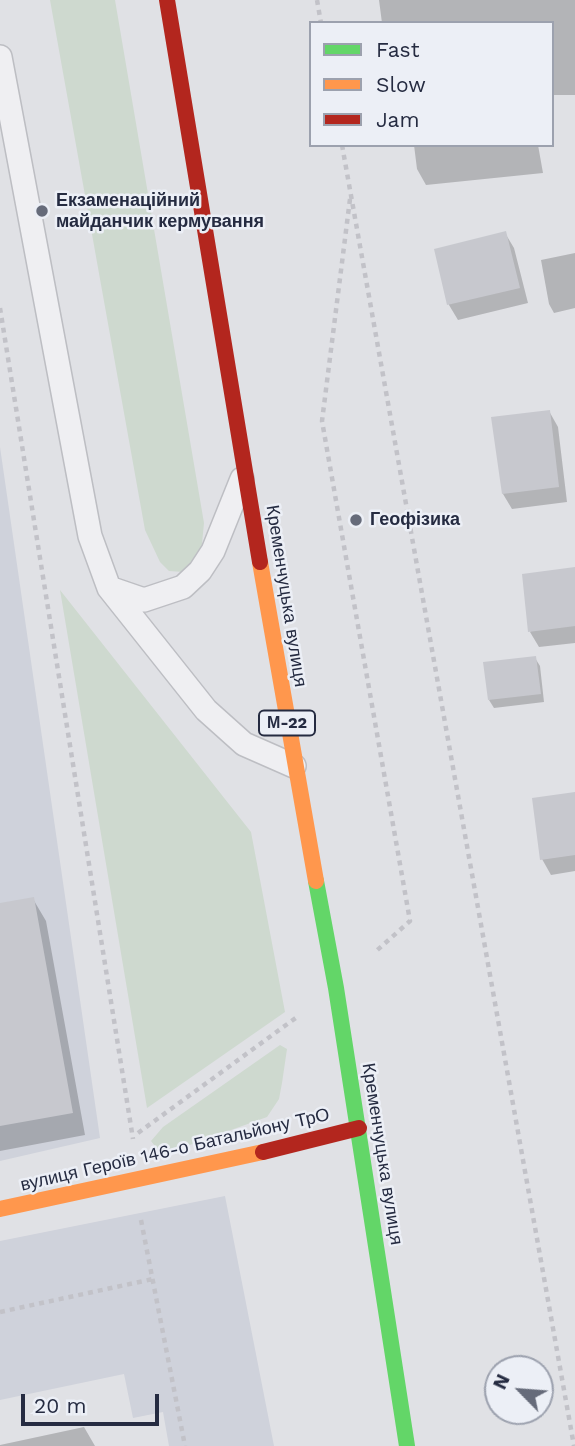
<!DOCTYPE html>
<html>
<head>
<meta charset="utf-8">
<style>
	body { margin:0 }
	#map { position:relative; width:575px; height:1446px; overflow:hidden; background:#e0e1e5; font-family:"Work Sans",sans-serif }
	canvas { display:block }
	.legend { position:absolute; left:309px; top:21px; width:245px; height:126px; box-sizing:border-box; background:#eceff6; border:2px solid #9ca1ae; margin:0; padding:9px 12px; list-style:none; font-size:21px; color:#252b41 }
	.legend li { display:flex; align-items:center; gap:14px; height:35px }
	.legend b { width:35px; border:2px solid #9ca1ae }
	.north { position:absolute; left:484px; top:1355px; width:70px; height:70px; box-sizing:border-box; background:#eceff6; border:2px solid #9ca1ae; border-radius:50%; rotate:295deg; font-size:19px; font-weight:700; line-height:28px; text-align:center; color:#252b41 }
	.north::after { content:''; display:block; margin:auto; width:24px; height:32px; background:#666b7a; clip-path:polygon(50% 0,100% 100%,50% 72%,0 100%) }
	.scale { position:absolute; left:21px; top:1394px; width:138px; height:32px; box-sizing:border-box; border:4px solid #252b41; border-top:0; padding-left:9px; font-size:21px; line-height:24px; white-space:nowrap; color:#252b41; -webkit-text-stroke:5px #eceff6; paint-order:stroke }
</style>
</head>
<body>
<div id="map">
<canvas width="575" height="1446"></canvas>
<ul class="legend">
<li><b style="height:9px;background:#63d668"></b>Fast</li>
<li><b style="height:9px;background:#ff974d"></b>Slow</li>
<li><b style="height:9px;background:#b3261e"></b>Jam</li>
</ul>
<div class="north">N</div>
<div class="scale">20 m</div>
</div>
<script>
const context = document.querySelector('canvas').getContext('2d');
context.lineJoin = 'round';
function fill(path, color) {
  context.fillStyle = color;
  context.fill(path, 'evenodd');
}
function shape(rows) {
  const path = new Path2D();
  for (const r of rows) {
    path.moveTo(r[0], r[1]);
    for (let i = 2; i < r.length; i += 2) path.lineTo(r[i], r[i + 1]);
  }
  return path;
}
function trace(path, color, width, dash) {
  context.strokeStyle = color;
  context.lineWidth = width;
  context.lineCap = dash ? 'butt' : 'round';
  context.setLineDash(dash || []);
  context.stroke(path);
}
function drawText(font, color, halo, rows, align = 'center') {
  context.font = font + ' "Work Sans",sans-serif';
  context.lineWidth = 5;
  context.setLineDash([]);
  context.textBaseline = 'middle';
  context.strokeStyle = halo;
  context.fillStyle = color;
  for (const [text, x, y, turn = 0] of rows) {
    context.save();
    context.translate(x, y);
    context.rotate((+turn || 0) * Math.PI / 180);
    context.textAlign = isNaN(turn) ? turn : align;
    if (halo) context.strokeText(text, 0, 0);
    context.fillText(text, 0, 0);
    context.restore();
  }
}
fill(shape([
	[0,447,100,1138,0,1161],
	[225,1196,274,1446,169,1446,163,1412,133,1418,124,1374,0,1400,0,1241]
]), '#cfd2db');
fill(shape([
	[50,0,115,0,204,523,201,554,195,565,183,572,169,571,160,562,145,530],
	[60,590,251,832,285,1012,147,1108],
	[280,1045,287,1049,282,1083,279,1099,267,1117,162,1155,151,1141,163,1127]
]), '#ced9cf');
fill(shape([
	[379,0,575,0,575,95,552,95,552,23,382,23],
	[414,145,538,145,543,173,426,185,417,169],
	[505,233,514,248,528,303,458,320,449,305,436,250],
	[575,253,575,308,554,313,549,304,541,260],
	[549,411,558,427,567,502,512,509,503,494,493,418],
	[575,569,575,643,539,647,530,632],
	[535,658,540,666,544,702,494,708,489,700],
	[575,794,575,871,551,875,542,859],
	[33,899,46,921,85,1135,0,1151,0,905],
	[84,1427,95,1446,0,1446,0,1445]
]), '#0003');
fill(shape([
	[506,231,520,288,447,305,434,249],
	[550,410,559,487,502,494,491,417],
	[575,567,575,626,528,632,522,574],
	[536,656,541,694,488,700,483,662],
	[575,792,575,855,540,860,532,798],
	[34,897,73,1113,0,1126,0,903]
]), '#c7c8ce');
const lane = shape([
	[0,57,90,536,109,588,206,710,244,744,294,766],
	[109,588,144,600,183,587,200,571,213,551,242,479]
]);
trace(lane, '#bdbec3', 26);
trace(shape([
	[317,0,321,23],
	[342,145,574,1446],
	[350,199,322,421,410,921,374,953],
	[0,308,133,1139],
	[138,1133,297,1017],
	[141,1220,185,1446],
	[0,1312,153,1279]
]), '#c2c2c8', 4.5, [5, 5]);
trace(lane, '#efeff2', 23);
trace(shape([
	[316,881,336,988,407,1446]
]), '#63d668', 16);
trace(shape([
	[260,562,316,881],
	[0,1209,263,1152]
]), '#ff974d', 16);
trace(shape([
	[167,0,260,562],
	[263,1152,359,1128]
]), '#b3261e', 16);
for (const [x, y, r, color] of [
	[42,211,7,"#666b7a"],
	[356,520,7,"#666b7a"]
]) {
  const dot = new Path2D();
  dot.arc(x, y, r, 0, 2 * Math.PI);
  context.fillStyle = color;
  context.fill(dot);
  trace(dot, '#eceff6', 2.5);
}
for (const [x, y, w] of [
	[287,723,56]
]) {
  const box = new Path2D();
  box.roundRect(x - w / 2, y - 12.5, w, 25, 5);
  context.fillStyle = '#eceff6';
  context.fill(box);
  trace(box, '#252b41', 2);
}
drawText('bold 16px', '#252b41', null, [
	["М-22",287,723]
]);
drawText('bold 18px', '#252b41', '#eceff6', [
	["Екзаменаційний",56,201],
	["майданчик кермування",56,222],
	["Геофізика",370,520]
], 'left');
drawText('18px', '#252b41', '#eceff6', [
	["Кременчуцька вулиця",286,596,81],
	["вулиця Героїв 146-о Батальйону ТрО",175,1150,-13],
	["Кременчуцька вулиця",382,1154,81]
]);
</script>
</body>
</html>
